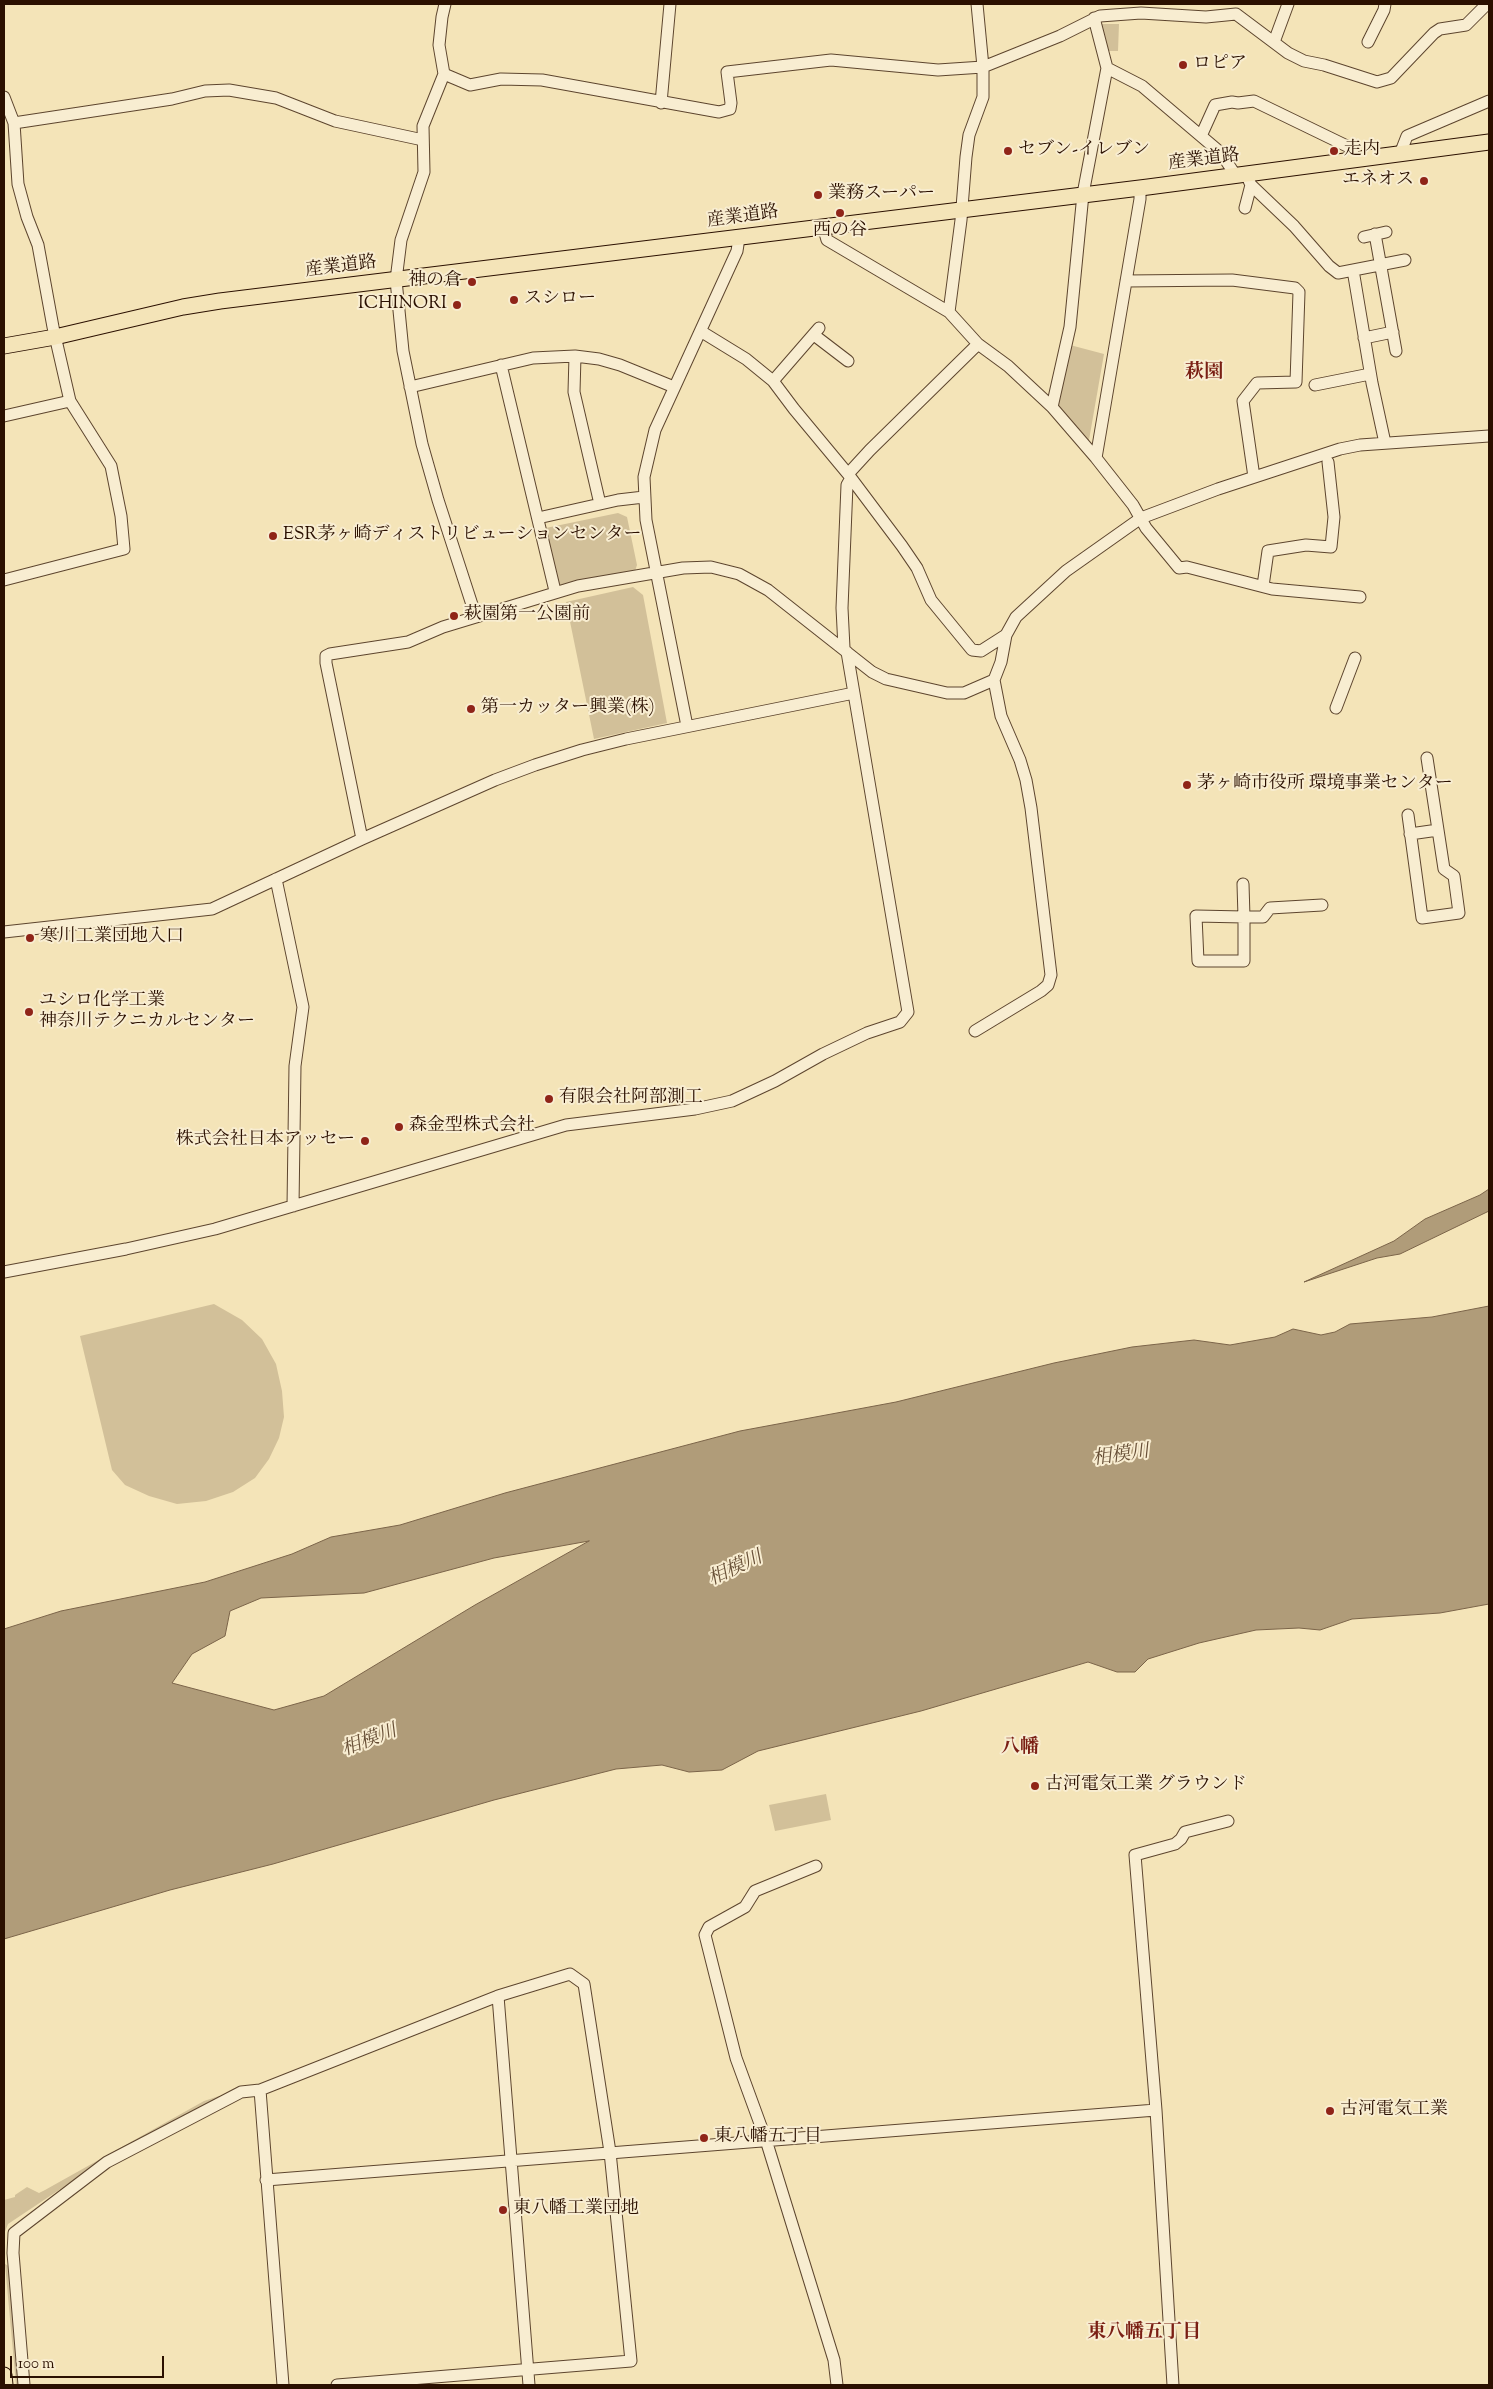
<!DOCTYPE html>
<html>
<head>
<meta charset="utf-8">
<style>
	body { margin:0 }
	#map { position:relative; width:1493px; height:2389px; overflow:hidden; background:#f4e4b8; font-family:"Sorts Mill Goudy",serif }
	canvas { display:block }
	.frame { position:absolute; inset:0; border:5px solid #2b1000; pointer-events:none }
	.scale { position:absolute; left:10px; top:2356px; width:154px; height:22px; box-sizing:border-box; border:2px solid #2b1000; border-top:0; padding-left:6px; font-size:15px; line-height:18px; white-space:nowrap; color:#2b1000; -webkit-text-stroke:4px #f8edd1; paint-order:stroke }
</style>
</head>
<body>
<div id="map">
<canvas width="1493" height="2389"></canvas>
<div class="frame"></div>
<div class="scale">100 m</div>
</div>
<script>
const context = document.querySelector('canvas').getContext('2d');
context.lineJoin = 'round';
function fill(path, color) {
  context.fillStyle = color;
  context.fill(path, 'evenodd');
}
function shape(rows) {
  const path = new Path2D();
  for (const r of rows) {
    path.moveTo(r[0], r[1]);
    for (let i = 2; i < r.length; i += 2) path.lineTo(r[i], r[i + 1]);
  }
  return path;
}
function trace(path, color, width, dash) {
  context.strokeStyle = color;
  context.lineWidth = width;
  context.lineCap = dash ? 'butt' : 'round';
  context.setLineDash(dash || []);
  context.stroke(path);
}
function drawText(font, color, halo, rows, align = 'center') {
  context.font = font + ' "Sorts Mill Goudy","Noto Serif JP",serif';
  context.lineWidth = 4;
  context.setLineDash([]);
  context.textBaseline = 'middle';
  context.strokeStyle = halo;
  context.fillStyle = color;
  for (const [text, x, y, turn = 0] of rows) {
    context.save();
    context.translate(x, y);
    context.rotate((+turn || 0) * Math.PI / 180);
    context.textAlign = isNaN(turn) ? turn : align;
    if (halo) context.strokeText(text, 0, 0);
    context.fillText(text, 0, 0);
    context.restore();
  }
}
fill(shape([
	[1101,24,1119,24,1118,51,1109,51],
	[1070,345,1104,354,1089,440,1085,441,1059,410,1057,401],
	[618,513,627,517,637,565,635,571,556,587,541,529],
	[633,587,643,595,667,723,594,739,566,602],
	[214,1304,242,1320,262,1339,276,1364,282,1391,284,1417,279,1438,269,1459,255,1478,233,1492,206,1501,177,1504,149,1496,125,1485,112,1470,80,1336],
	[826,1794,831,1820,775,1831,769,1805],
	[219,2096,220,2098,92,2168,8,2224,4,2234,4,2200,15,2197,15,2195,27,2187,39,2193,45,2190,204,2101],
	[5,2264,10,2267,19,2385,16,2385]
]), '#d2c099');
const water = shape([
	[1489,1189,1489,1211,1400,1254,1377,1258,1304,1282,1394,1241,1425,1219,1480,1195,1489,1189],
	[1489,1306,1489,1604,1440,1613,1352,1619,1320,1630,1299,1628,1256,1630,1199,1643,1148,1659,1135,1672,1117,1672,1088,1662,921,1711,758,1751,722,1770,689,1772,662,1765,616,1769,494,1800,273,1864,170,1890,4,1939,4,1629,61,1611,205,1582,292,1554,331,1537,400,1525,505,1493,740,1431,896,1402,1054,1363,1132,1347,1194,1340,1230,1345,1275,1337,1293,1329,1321,1335,1335,1332,1350,1324,1432,1317,1489,1306],
	[589,1541,475,1605,324,1696,274,1710,172,1683,192,1654,225,1636,230,1611,261,1598,364,1593,494,1558,589,1541]
]);
fill(water, '#b09c79');
trace(water, '#7b6449', 1);
const minor = shape([
	[445,4,442,17,439,45,444,74,423,126,424,172,401,240,396,280,403,351,422,444,438,500,476,617],
	[977,4,983,67,1060,36,1100,16,1141,13,1206,17,1236,14,1288,53,1304,61,1324,65,1377,82,1391,78,1434,33,1440,29,1466,25,1487,4],
	[1094,18,1107,68,1142,86,1221,153,1236,176],
	[1274,42,1288,4],
	[1368,42,1384,10,1385,4],
	[444,74,470,85,501,79,542,80,719,112,730,109,731,103,727,72,831,60,938,70,983,67,983,97,969,135,966,157,961,220,949,312,978,344,1008,366,1052,407,1096,458,1133,505,1146,528,1179,568,1187,567,1272,589,1360,597],
	[4,97,14,123,18,184,27,217,38,245,53,327,70,401,111,466,121,516,124,549,4,580],
	[661,103,670,4],
	[14,123,172,99,205,91,229,90,276,98,335,121,423,140],
	[1201,136,1215,105,1232,102,1238,103,1254,101,1351,148,1355,160],
	[1400,154,1407,136,1489,101],
	[1246,174,1251,185,1294,226,1329,266,1338,273,1405,260],
	[1245,208,1251,185],
	[823,226,827,240,949,312],
	[1375,234,1396,351],
	[1364,237,1386,232],
	[1353,270,1372,383,1385,443],
	[1126,281,1232,280,1295,288,1299,292,1296,382,1257,383,1243,401,1254,477],
	[702,332,746,359,773,381,794,409,848,474,902,546,917,568,931,600,972,650,981,651,1006,635],
	[814,335,848,361],
	[1364,338,1393,332],
	[575,356,574,392,600,504],
	[501,365,555,591],
	[773,381,819,328],
	[1315,385,1370,374],
	[410,387,533,358,575,356,599,359,620,365,674,387],
	[1052,407,1070,327,1083,194,1107,68],
	[4,416,70,401],
	[1096,458,1140,199,1140,188],
	[848,474,870,450,978,344],
	[538,518,618,500,644,497],
	[1263,586,1268,551,1306,545,1331,547,1334,517,1328,462],
	[844,648,842,608,847,485,851,478],
	[1336,708,1355,658],
	[687,726,646,520,644,477,655,430,737,251,739,238],
	[1408,815,1422,918,1459,913,1454,876,1444,869,1427,758],
	[1410,834,1438,830],
	[362,839,326,663,326,656,330,654,408,642,443,627,578,586,683,568,711,567,739,574,768,590,872,672,886,679,947,693,964,693,994,680,1001,662,1006,635,1016,617,1066,571,1141,518,1218,489,1340,449,1360,445,1489,436],
	[276,879,303,1007,295,1066,293,1206],
	[1243,884,1244,917,1244,961,1198,961,1196,916,1244,917,1263,917,1270,908,1322,905],
	[4,932,212,909,362,839,495,780,535,765,582,750,626,739,854,693],
	[975,1031,1041,991,1048,985,1051,975,1031,808,1026,780,1020,760,1001,716,994,680],
	[4,1272,126,1249,215,1229,566,1125,695,1109,732,1101,775,1081,823,1054,867,1033,900,1022,908,1012,847,652],
	[816,1866,755,1891,745,1907,709,1927,705,1935,736,2058,766,2140,834,2360,837,2385],
	[498,1996,529,2385],
	[260,2090,283,2385],
	[266,2180,1156,2110],
	[24,2385,13,2253,14,2233,107,2162,241,2092,260,2090,498,1996,570,1974,584,1984,610,2152,631,2361,337,2385],
	[1173,2385,1156,2110,1135,1855,1175,1844,1181,1839,1185,1832,1228,1821]
]);
const major = shape([
	[4,346,55,337,183,307,220,301,1148,187,1489,142],
	[4,2375,5,2385]
]);
trace(minor, '#5d452e', 13);
trace(major, '#2b1000', 17);
trace(minor, '#f8edd1', 11);
trace(major, '#f4e4b8', 15);
for (const [x, y, r, color] of [
	[1183,65,5,"#8f2418"],
	[1008,151,5,"#8f2418"],
	[1334,151,5,"#8f2418"],
	[1424,181,5,"#8f2418"],
	[818,195,5,"#8f2418"],
	[840,213,5,"#8f2418"],
	[472,282,5,"#8f2418"],
	[514,300,5,"#8f2418"],
	[457,305,5,"#8f2418"],
	[273,536,5,"#8f2418"],
	[454,616,5,"#8f2418"],
	[471,709,5,"#8f2418"],
	[1187,785,5,"#8f2418"],
	[30,938,5,"#8f2418"],
	[29,1012,5,"#8f2418"],
	[549,1099,5,"#8f2418"],
	[399,1127,5,"#8f2418"],
	[365,1141,5,"#8f2418"],
	[1035,1786,5,"#8f2418"],
	[1330,2111,5,"#8f2418"],
	[704,2138,5,"#8f2418"],
	[503,2210,5,"#8f2418"]
]) {
  const dot = new Path2D();
  dot.arc(x, y, r, 0, 2 * Math.PI);
  context.fillStyle = color;
  context.fill(dot);
  trace(dot, '#f8edd1', 2);
}
drawText('18px', '#2b1000', '#f8edd1', [
	["ロピア",1193,65],
	["セブン-イレブン",1018,151],
	["走内",1344,151],
	["エネオス",1414,181,"right"],
	["業務スーパー",828,195],
	["西の谷",840,232,"center"],
	["神の倉",462,282,"right"],
	["スシロー",524,300],
	["ICHINORI",447,305,"right"],
	["ESR茅ヶ崎ディストリビューションセンター",283,536],
	["萩園第一公園前",464,616],
	["第一カッター興業(株)",481,709],
	["茅ヶ崎市役所 環境事業センター",1197,785],
	["寒川工業団地入口",40,938],
	["ユシロ化学工業",39,1002],
	["神奈川テクニカルセンター",39,1023],
	["有限会社阿部測工",559,1099],
	["森金型株式会社",409,1127],
	["株式会社日本アッセー",355,1141,"right"],
	["古河電気工業 グラウンド",1045,1786],
	["古河電気工業",1340,2111],
	["東八幡五丁目",714,2138],
	["東八幡工業団地",513,2210]
], 'left');
drawText('18px', '#2b1000', '#f8edd1', [
	["産業道路",1204,161,-7],
	["産業道路",743,218,-8],
	["産業道路",341,268,-7]
]);
drawText('bold 19px', '#7a1f14', '#f8edd1', [
	["萩園",1204,374],
	["八幡",1020,1749],
	["東八幡五丁目",1144,2334]
]);
drawText('italic 19px', '#674f36', '#f8edd1', [
	["相模川",1121,1457,-8],
	["相模川",736,1570,-25],
	["相模川",370,1742,-21]
]);
</script>
</body>
</html>
